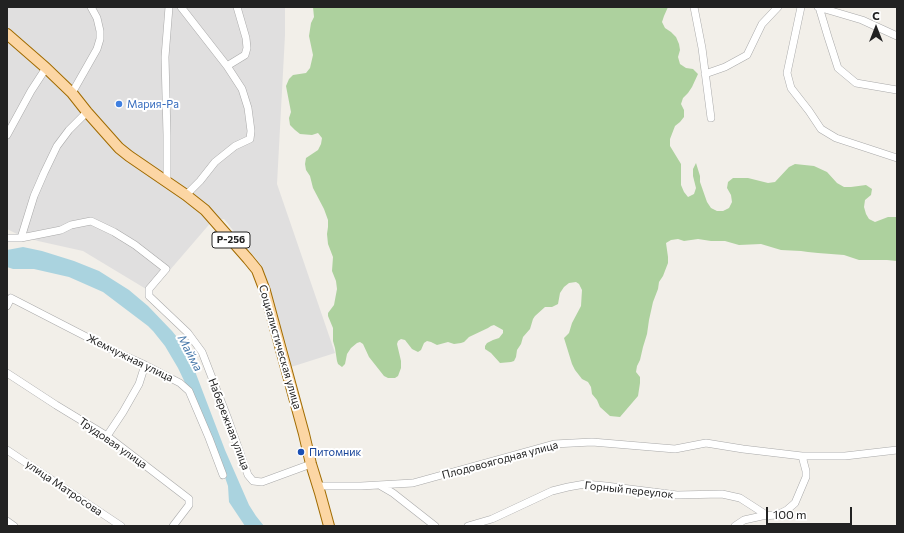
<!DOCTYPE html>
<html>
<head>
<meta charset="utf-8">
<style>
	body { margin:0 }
	#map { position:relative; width:904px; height:533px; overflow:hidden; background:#f2efe9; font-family:Commissioner,sans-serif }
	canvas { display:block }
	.frame { position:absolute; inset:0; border:8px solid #222; pointer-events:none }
	.north { position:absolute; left:856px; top:8px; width:40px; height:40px; -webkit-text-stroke:3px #fff; paint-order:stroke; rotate:0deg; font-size:11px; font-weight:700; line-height:16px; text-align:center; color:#222 }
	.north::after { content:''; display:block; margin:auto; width:14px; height:18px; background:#222; clip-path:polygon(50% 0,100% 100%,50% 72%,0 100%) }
	.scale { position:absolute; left:766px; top:507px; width:86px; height:18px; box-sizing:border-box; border:2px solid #222; border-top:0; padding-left:5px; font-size:12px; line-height:14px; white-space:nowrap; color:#222; -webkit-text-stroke:3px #fff; paint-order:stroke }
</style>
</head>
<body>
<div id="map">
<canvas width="904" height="533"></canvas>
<div class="frame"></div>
<div class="north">С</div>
<div class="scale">100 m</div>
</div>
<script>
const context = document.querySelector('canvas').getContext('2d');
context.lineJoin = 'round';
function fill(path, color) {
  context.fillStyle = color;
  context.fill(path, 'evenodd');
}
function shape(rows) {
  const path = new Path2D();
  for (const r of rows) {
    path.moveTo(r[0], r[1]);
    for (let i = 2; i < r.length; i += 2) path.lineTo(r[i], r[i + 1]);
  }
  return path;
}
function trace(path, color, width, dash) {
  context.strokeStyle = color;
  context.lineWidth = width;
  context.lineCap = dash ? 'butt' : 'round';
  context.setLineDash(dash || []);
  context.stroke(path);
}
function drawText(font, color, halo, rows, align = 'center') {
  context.font = font + ' Commissioner,sans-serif';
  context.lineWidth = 4;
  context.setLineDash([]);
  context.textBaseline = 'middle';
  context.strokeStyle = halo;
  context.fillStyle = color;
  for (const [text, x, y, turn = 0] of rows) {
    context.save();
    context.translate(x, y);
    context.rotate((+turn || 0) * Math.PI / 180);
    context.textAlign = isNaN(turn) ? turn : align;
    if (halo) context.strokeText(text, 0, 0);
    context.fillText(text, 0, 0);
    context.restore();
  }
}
fill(shape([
	[7,7,285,7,285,35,277,184,335,353,291,367,288,350,261,265,224,219,213,220,151,292,83,251,38,241,17,234,7,229]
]), '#e0dfdf');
fill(shape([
	[313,7,668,7,664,16,662,22,665,28,671,32,676,37,679,44,680,50,678,57,680,64,686,68,693,69,698,74,692,87,688,93,683,98,681,104,684,110,684,117,680,122,675,126,670,139,670,146,681,164,681,185,684,192,688,197,694,194,696,188,693,176,693,169,696,163,700,176,700,182,707,202,711,208,717,211,723,211,729,208,732,202,731,195,727,188,728,182,733,178,748,178,768,183,775,182,789,167,795,164,814,166,827,172,837,183,844,187,851,187,866,185,872,189,871,195,865,200,864,207,866,214,869,219,875,222,888,217,897,217,897,261,887,260,859,260,844,255,818,253,808,252,801,251,781,250,761,244,739,245,725,241,711,241,698,239,684,241,678,239,671,240,666,243,668,257,668,263,663,276,659,282,658,289,653,302,649,320,647,334,643,347,640,360,637,366,636,372,640,377,640,383,638,396,620,417,610,416,600,407,597,400,592,394,591,387,588,382,582,379,575,370,572,364,564,338,569,333,572,323,581,306,582,290,579,284,576,282,569,283,564,287,560,293,558,304,552,307,545,307,535,316,533,319,530,329,523,337,521,344,517,350,516,357,514,361,511,362,500,363,491,353,485,349,485,346,487,343,493,340,499,338,503,333,503,330,494,325,491,326,488,328,469,337,464,342,461,343,454,344,448,342,437,345,431,342,427,341,424,343,421,350,418,352,412,349,405,340,401,339,398,341,397,344,401,361,401,368,398,376,395,378,388,378,384,376,369,357,363,344,360,342,357,343,351,348,347,354,345,364,342,367,338,364,337,361,335,348,333,341,333,328,328,316,328,313,334,305,337,289,336,281,332,271,333,257,328,244,327,234,328,227,328,220,324,209,313,188,310,176,306,170,305,164,306,158,318,150,321,144,322,138,318,133,312,135,300,134,295,130,290,125,289,118,291,112,286,86,289,79,293,75,306,73,310,68,313,55,309,36,311,23,314,17]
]), '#add19e');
fill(shape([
	[23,247,42,251,74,261,99,271,129,290,148,306,172,331,181,342,193,366,225,450,249,505,256,516,264,526,245,526,229,502,228,486,211,437,178,368,165,346,153,331,148,326,103,292,69,277,34,269,13,269,7,267,7,250]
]), '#aad3df');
const minor = shape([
	[181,7,227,66,242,89,248,108,251,131,250,139,235,146,215,162,200,181,186,195],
	[694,7,702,48,711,118],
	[801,7,787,73,791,88,809,111,821,129,836,138,897,158],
	[818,7,862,20,897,36],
	[819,7,828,37,838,68,856,83,897,90],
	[227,66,245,55,247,48,246,38,237,7],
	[705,74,725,67,747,55,762,24,778,7],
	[72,93,97,49,100,39,100,31,97,18,91,7],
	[7,135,31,91,46,68],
	[167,183,167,135,165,57,169,7],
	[7,238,21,238,61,230,71,225,91,221,114,232,135,245,166,269,149,289,149,296,188,333,202,352,228,419,248,475,253,481,262,482,311,464],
	[21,238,34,196,44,173,57,146,69,130,87,112],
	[7,306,11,298,114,351,145,365,180,383,189,391,209,438,223,475],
	[7,373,56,405,107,436,189,499,189,505,173,526],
	[107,436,123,412,139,384,145,365],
	[7,450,121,526],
	[318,486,361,486,413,483,554,444,592,442,675,449,706,443,743,449,802,456,845,456,897,450],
	[381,486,393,493,435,526],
	[7,521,14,526],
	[468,526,492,519,552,491,568,487,585,484,606,486,677,495,722,494,740,498,768,516],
	[735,526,744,520,762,516,777,515,787,510,795,503,806,477,806,471,802,456]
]);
const primary = shape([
	[7,34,46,68,72,93,87,112,119,148,129,156,186,195,205,210,248,259,257,270,265,291,304,434,311,464,320,493,329,526]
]);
trace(minor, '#a9a9a9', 8);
trace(primary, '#a06b00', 12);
trace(minor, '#fff', 7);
trace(primary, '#fcd6a4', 10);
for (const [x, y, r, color] of [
	[119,104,4,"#3f7fe0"],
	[301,452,4,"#1a4fb4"]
]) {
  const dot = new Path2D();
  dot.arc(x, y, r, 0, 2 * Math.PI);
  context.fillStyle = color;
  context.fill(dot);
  trace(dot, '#fff', 1.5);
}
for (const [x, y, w] of [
	[231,240,38]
]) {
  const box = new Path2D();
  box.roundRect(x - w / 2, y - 8, w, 16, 3);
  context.fillStyle = '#fff';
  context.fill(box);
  trace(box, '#222', 1);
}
drawText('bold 10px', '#222', null, [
	["Р-256",231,240]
]);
drawText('11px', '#366cbe', '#fff', [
	["Мария-Ра",127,104]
], 'left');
drawText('11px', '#222', '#fff', [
	["Социалистическая улица",280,347,74],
	["Жемчужная улица",130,358,26],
	["Набережная улица",229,424,69],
	["Трудовая улица",113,443,35],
	["Плодовоягодная улица",500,460,-15],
	["улица Матросова",64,488,34],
	["Горный переулок",629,490,6]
]);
drawText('11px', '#164399', '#fff', [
	["Питомник",309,452]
], 'left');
drawText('italic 12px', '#4a7aab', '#fff', [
	["Майма",190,353,62]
]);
</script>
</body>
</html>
